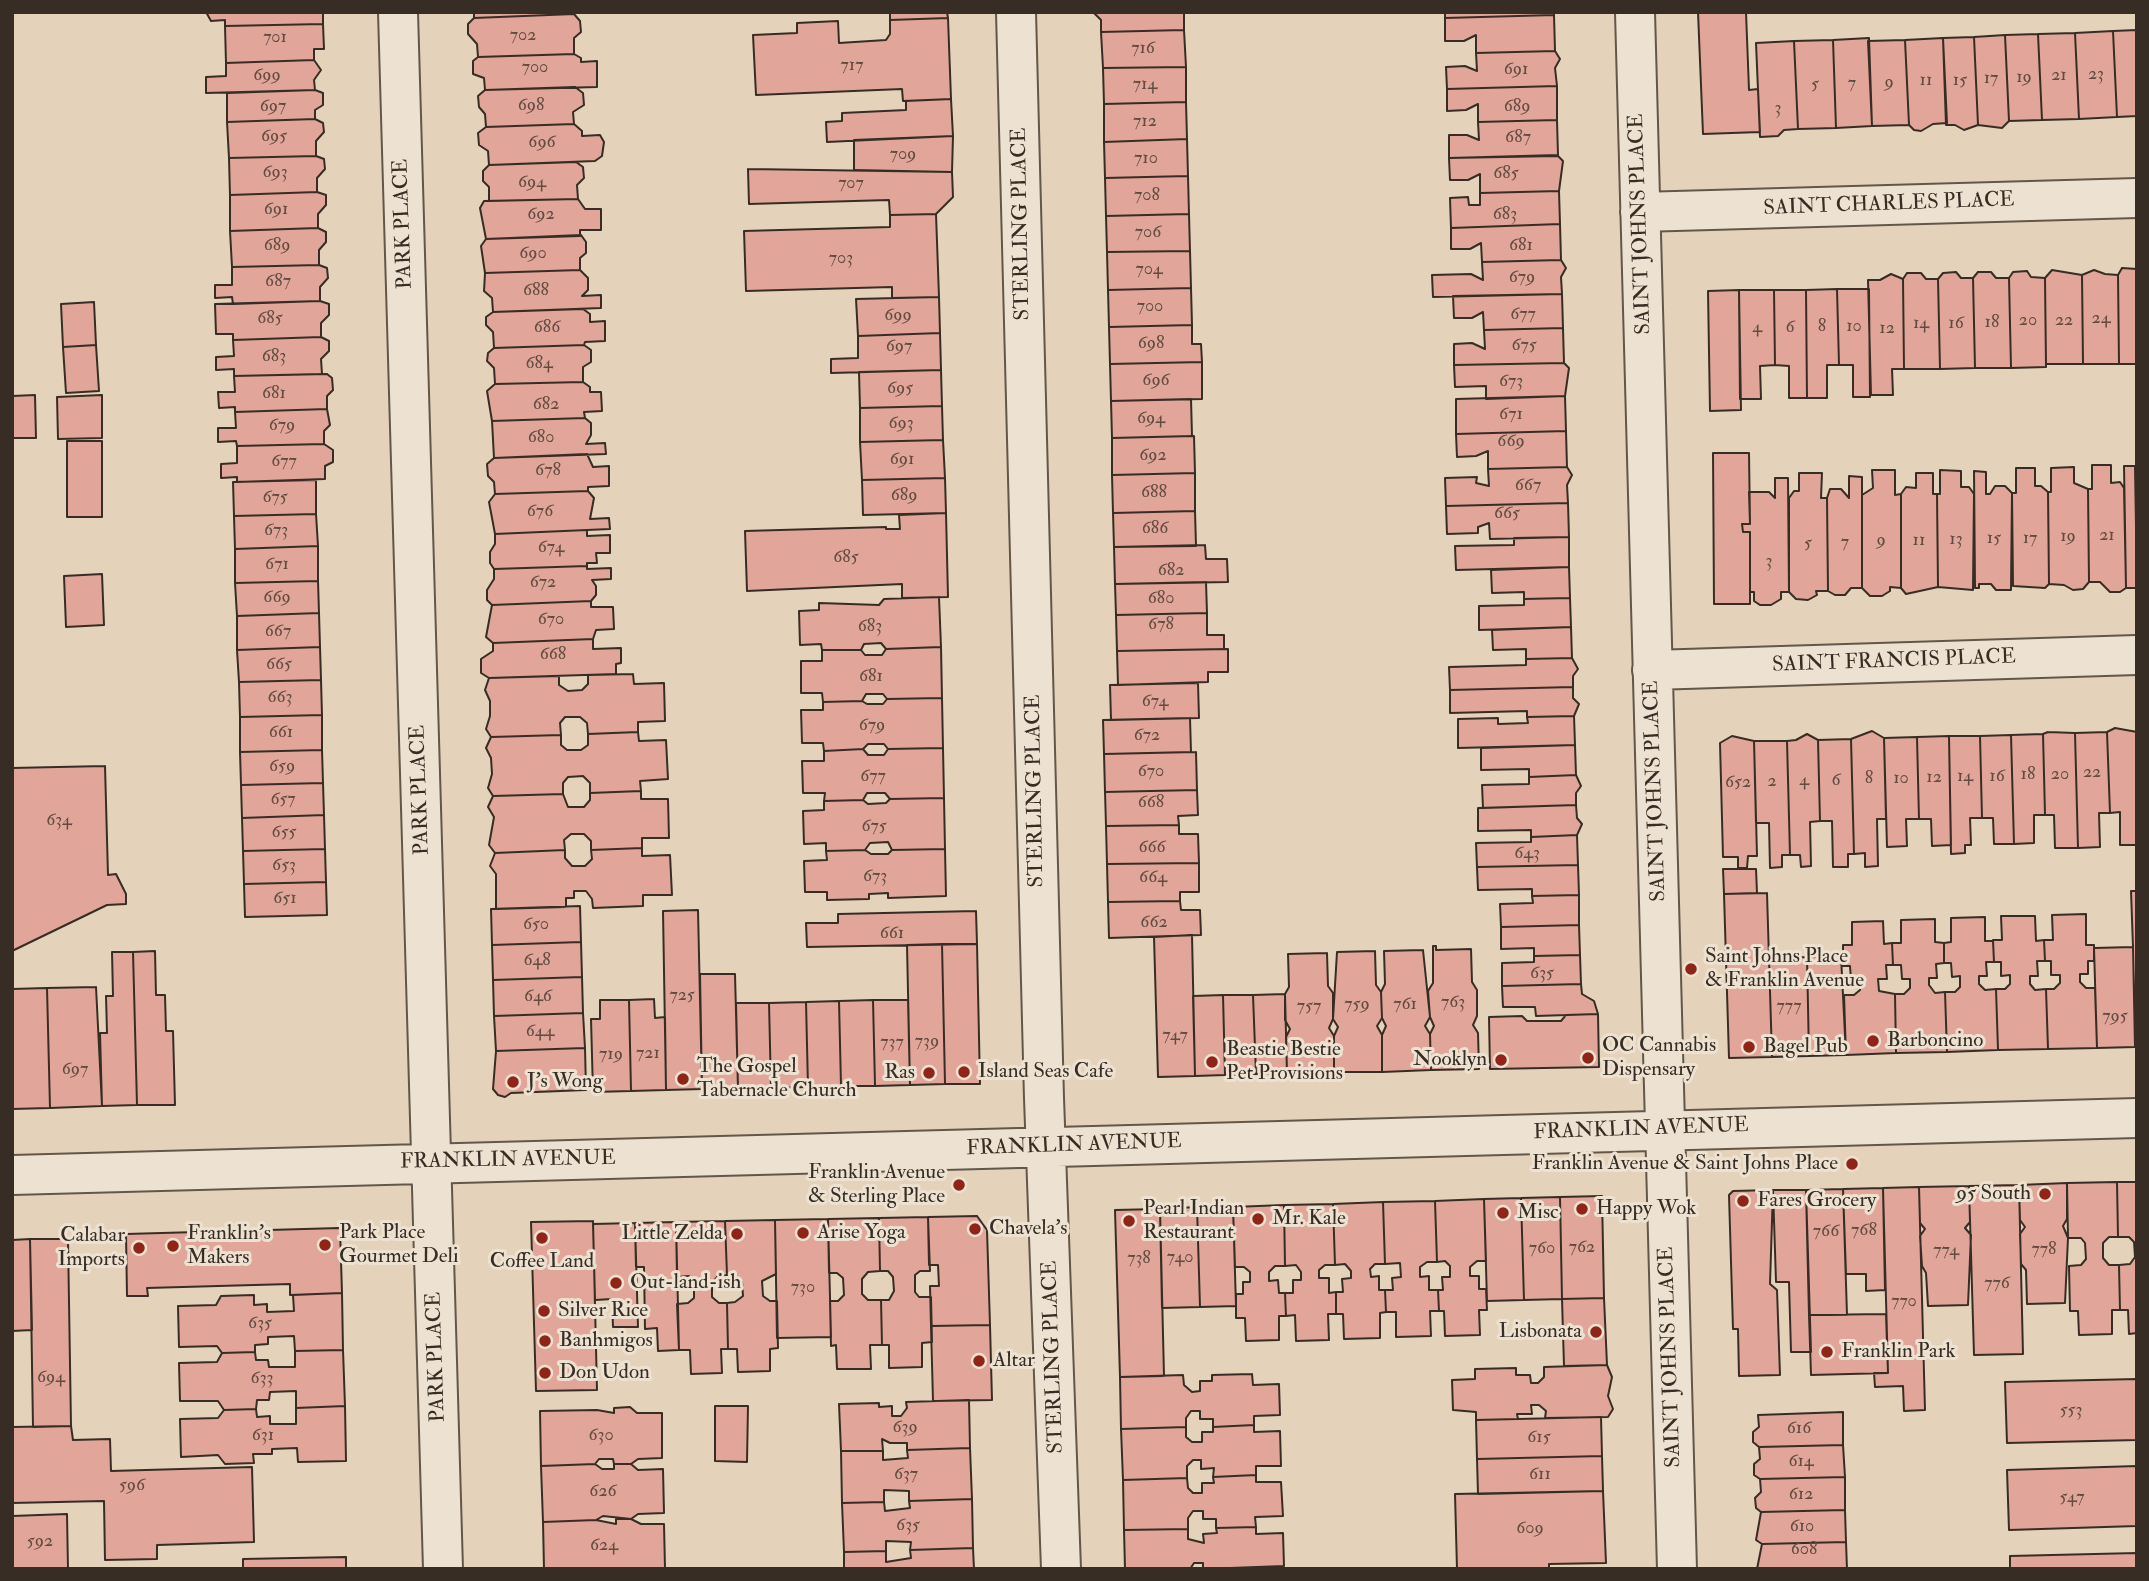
<!DOCTYPE html>
<html>
<head>
<meta charset="utf-8">
<style>
	body { margin:0 }
	#map { position:relative; width:2149px; height:1581px; overflow:hidden; background:#e4d3ba; font-family:"IM FELL Double Pica",serif }
	canvas { display:block }
	.frame { position:absolute; inset:0; border:14px solid #382d24; pointer-events:none }
</style>
</head>
<body>
<div id="map">
<canvas width="2149" height="1581"></canvas>
<div class="frame"></div>
</div>
<script>
const context = document.querySelector('canvas').getContext('2d');
context.lineJoin = 'round';
function fill(path, color) {
  context.fillStyle = color;
  context.fill(path, 'evenodd');
}
function shape(rows) {
  const path = new Path2D();
  for (const r of rows) {
    path.moveTo(r[0], r[1]);
    for (let i = 2; i < r.length; i += 2) path.lineTo(r[i], r[i + 1]);
  }
  return path;
}
function trace(path, color, width, dash) {
  context.strokeStyle = color;
  context.lineWidth = width;
  context.lineCap = dash ? 'butt' : 'round';
  context.setLineDash(dash || []);
  context.stroke(path);
}
function drawText(font, color, halo, rows, align = 'center') {
  context.font = font + ' "IM FELL Double Pica",serif';
  context.lineWidth = 6;
  context.setLineDash([]);
  context.textBaseline = 'middle';
  context.strokeStyle = halo;
  context.fillStyle = color;
  for (const [text, x, y, turn = 0] of rows) {
    context.save();
    context.translate(x, y);
    context.rotate((+turn || 0) * Math.PI / 180);
    context.textAlign = isNaN(turn) ? turn : align;
    if (halo) context.strokeText(text, 0, 0);
    context.fillText(text, 0, 0);
    context.restore();
  }
}
const building = shape([
	[206,12,323,12,323,24,225,26,225,20,211,21,206,12],
	[474,12,574,12,574,14,474,18,474,12],
	[890,12,947,12,948,18,890,20,890,12],
	[1093,12,1184,12,1184,30,1101,32,1101,20,1093,12],
	[1445,12,1554,12,1554,15,1445,18,1445,12],
	[1698,12,1746,12,1749,90,1758,89,1760,132,1703,134,1698,12],
	[574,14,580,21,581,32,574,38,574,54,478,57,477,44,468,34,468,24,474,18,574,14],
	[1554,15,1555,51,1476,53,1476,35,1464,41,1445,41,1445,18,1554,15],
	[948,18,951,99,903,101,902,89,756,95,753,35,797,33,797,23,838,21,839,43,886,40,890,34,890,20,948,18],
	[323,24,324,49,314,49,314,60,226,63,225,26,323,24],
	[1184,30,1186,67,1103,68,1101,32,1184,30],
	[2137,30,2137,116,2117,117,2113,31,2137,30],
	[2113,31,2117,117,2079,119,2075,33,2113,31],
	[2075,33,2079,119,2042,120,2038,34,2075,33],
	[2038,34,2042,120,2009,121,2005,35,2038,34],
	[2005,35,2009,121,2002,128,1978,125,1974,37,2005,35],
	[1974,37,1978,125,1964,130,1955,125,1946,125,1943,38,1974,37],
	[1869,38,1872,126,1836,128,1833,40,1869,38],
	[1943,38,1947,123,1933,124,1921,131,1914,130,1909,125,1905,40,1943,38],
	[1833,40,1836,128,1798,129,1794,41,1833,40],
	[1905,40,1909,125,1872,126,1868,41,1905,40],
	[1794,41,1798,129,1784,130,1778,136,1760,137,1756,43,1794,41],
	[1555,51,1560,59,1555,68,1557,86,1447,89,1446,67,1465,66,1477,71,1476,53,1555,51],
	[574,54,581,58,581,62,597,61,597,87,485,90,484,78,473,74,473,61,478,57,574,54],
	[314,60,321,70,314,80,315,90,206,93,206,77,226,76,226,63,314,60],
	[1186,67,1186,102,1104,104,1103,68,1186,67],
	[1557,86,1557,120,1478,122,1478,104,1466,110,1447,111,1447,89,1557,86],
	[575,87,583,93,584,105,573,112,574,124,486,127,485,114,479,107,478,96,485,90,575,87],
	[315,90,323,93,323,105,315,110,315,119,227,122,227,93,315,90],
	[951,99,953,136,827,142,826,122,842,121,842,113,906,110,906,101,951,99],
	[1186,102,1187,139,1104,142,1104,104,1186,102],
	[315,119,323,123,324,132,316,141,316,156,229,158,227,122,315,119],
	[1557,120,1558,155,1449,158,1449,135,1467,135,1479,140,1478,122,1557,120],
	[574,124,582,131,582,136,600,135,604,142,602,156,595,161,489,165,488,151,479,145,478,133,486,127,574,124],
	[953,136,952,172,854,170,854,140,953,136],
	[1187,139,1188,176,1105,178,1104,142,1187,139],
	[316,156,324,159,325,169,317,178,317,192,230,195,229,158,316,156],
	[1558,156,1563,161,1559,191,1480,193,1480,174,1468,180,1450,180,1449,158,1558,156],
	[576,162,583,167,584,178,577,185,578,199,489,201,489,187,483,181,483,171,489,165,576,162],
	[748,169,952,172,953,197,936,214,890,215,889,200,749,204,748,169],
	[1188,176,1189,214,1106,216,1105,178,1188,176],
	[1559,191,1560,224,1451,228,1450,198,1468,197,1469,205,1480,205,1480,193,1559,191],
	[317,192,326,195,326,205,318,214,318,228,230,231,230,195,317,192],
	[578,199,585,209,601,209,601,230,580,230,580,236,486,239,480,208,484,201,578,199],
	[936,214,939,297,892,298,892,287,746,291,744,231,890,227,890,215,936,214],
	[1189,214,1190,251,1107,252,1106,216,1189,214],
	[1560,224,1561,260,1482,262,1481,243,1470,249,1451,249,1451,228,1560,224],
	[318,228,326,232,326,242,319,250,319,265,232,267,230,231,318,228],
	[581,235,586,242,586,253,580,258,580,270,485,273,481,246,486,239,581,235],
	[1190,251,1191,288,1108,290,1107,252,1190,251],
	[1561,260,1566,268,1561,277,1562,294,1433,297,1432,275,1471,274,1483,280,1482,262,1561,260],
	[319,265,327,268,328,278,320,287,320,301,233,304,232,297,215,298,215,285,232,285,232,267,319,265],
	[2122,268,2137,269,2137,364,2119,364,2118,275,2122,268],
	[580,270,588,278,588,290,582,296,601,295,601,308,493,312,492,298,484,291,485,273,580,270],
	[2052,270,2082,275,2083,364,2046,364,2045,278,2052,270],
	[2094,270,2105,274,2118,275,2119,364,2083,364,2082,275,2094,270],
	[2027,271,2031,277,2045,278,2046,367,2011,368,2009,278,2013,272,2027,271],
	[1956,272,1961,278,1973,278,1975,368,1940,369,1938,279,1943,273,1956,272],
	[1978,272,1991,272,1996,278,2009,278,2011,368,1975,368,1973,278,1978,272],
	[1907,273,1921,273,1926,279,1938,279,1940,369,1904,369,1903,279,1907,273],
	[1891,274,1903,279,1904,369,1892,369,1893,395,1871,395,1868,280,1880,280,1891,274],
	[1191,288,1192,325,1109,327,1108,290,1191,288],
	[1837,289,1869,289,1870,397,1853,397,1853,365,1839,365,1837,289],
	[1837,289,1839,365,1827,365,1827,398,1807,398,1806,290,1837,289],
	[1739,290,1774,290,1775,365,1760,366,1761,399,1740,399,1739,290],
	[1739,290,1741,410,1710,411,1708,291,1739,290],
	[1774,290,1806,290,1807,398,1789,398,1789,366,1775,365,1774,290],
	[1562,294,1563,328,1484,330,1483,312,1472,318,1454,318,1453,296,1562,294],
	[939,297,940,333,858,336,856,299,939,297],
	[320,301,329,304,329,315,321,323,321,337,233,340,233,334,216,334,215,304,320,301],
	[94,302,96,345,63,347,61,304,94,302],
	[583,309,590,314,590,322,605,321,605,341,585,342,584,345,494,348,493,332,486,325,486,317,493,312,583,309],
	[1192,325,1192,344,1201,344,1202,362,1110,364,1109,327,1192,325],
	[1563,328,1564,363,1454,365,1454,344,1472,343,1485,349,1484,330,1563,328],
	[940,333,941,370,831,373,831,359,858,358,858,336,940,333],
	[321,337,329,341,329,351,321,359,322,374,234,376,234,369,216,370,216,357,234,356,233,340,321,337],
	[96,345,99,391,66,393,63,347,96,345],
	[584,345,591,350,591,362,583,367,583,382,495,384,494,368,487,361,488,353,494,348,584,345],
	[1202,362,1202,399,1111,401,1110,364,1202,362],
	[1564,363,1569,368,1565,396,1486,399,1486,386,1455,387,1454,365,1564,363],
	[941,370,942,406,860,408,859,372,941,370],
	[327,374,332,378,333,390,327,396,327,409,235,412,235,407,219,408,218,392,235,392,234,376,327,374],
	[583,382,590,387,590,392,601,392,602,411,584,412,585,418,492,421,487,391,495,384,583,382],
	[35,395,36,438,12,438,12,396,35,395],
	[102,395,102,438,58,439,57,397,102,395],
	[1565,396,1566,431,1456,434,1456,399,1565,396],
	[1191,399,1192,436,1112,438,1111,401,1191,399],
	[942,406,943,440,860,442,860,408,942,406],
	[327,409,330,425,324,431,324,444,237,446,236,441,218,442,218,428,236,428,235,412,327,409],
	[585,418,591,423,591,435,586,444,605,443,606,454,494,458,492,421,585,418],
	[1566,431,1567,467,1488,469,1488,451,1476,456,1457,457,1456,434,1566,431],
	[1194,436,1195,473,1112,475,1112,438,1194,436],
	[943,440,945,478,862,480,860,442,943,440],
	[67,441,102,441,102,517,67,517,67,441],
	[324,444,333,450,333,462,325,466,325,479,237,482,237,477,221,478,221,464,237,463,237,446,324,444],
	[1713,453,1749,453,1750,524,1742,524,1743,532,1750,532,1750,604,1714,604,1713,453],
	[587,454,593,467,609,466,609,486,588,487,588,491,495,494,494,482,488,476,487,464,494,458,587,454],
	[2092,465,2111,465,2111,483,2120,482,2124,488,2126,588,2120,592,2110,592,2100,582,2089,582,2088,489,2092,489,2092,465],
	[2124,466,2135,466,2137,588,2126,588,2124,466],
	[1567,467,1572,475,1567,485,1568,503,1446,506,1445,478,1477,477,1476,483,1489,486,1488,469,1567,467],
	[2074,467,2074,483,2088,489,2089,582,2083,589,2073,590,2064,585,2049,584,2048,492,2051,492,2051,468,2074,467],
	[2016,468,2035,468,2035,486,2041,486,2048,492,2049,584,2045,588,2013,586,2012,493,2016,493,2016,468],
	[1872,470,1895,470,1895,495,1901,494,1901,588,1890,587,1890,591,1882,596,1870,596,1862,588,1862,495,1873,488,1872,470],
	[1940,470,1961,471,1961,487,1969,487,1974,494,1973,590,1938,587,1937,494,1940,494,1940,470],
	[1974,471,1986,472,1986,494,1990,494,1995,486,2005,486,2012,493,2011,590,1996,590,1991,584,1979,584,1979,588,1975,588,1974,471],
	[1195,473,1195,511,1113,513,1112,475,1195,473],
	[1799,473,1822,473,1821,498,1827,498,1828,591,1816,591,1817,595,1808,600,1796,599,1789,592,1789,498,1794,491,1799,491,1799,473],
	[1916,473,1933,473,1933,494,1937,494,1938,587,1906,594,1901,588,1901,494,1906,487,1916,488,1916,473],
	[1849,476,1862,477,1862,588,1851,588,1845,595,1835,595,1828,591,1827,498,1830,489,1841,489,1849,498,1849,476],
	[945,478,946,513,863,515,862,480,945,478],
	[1775,478,1788,478,1789,592,1781,592,1781,599,1771,605,1760,605,1754,601,1754,592,1750,592,1750,532,1743,532,1742,524,1750,524,1749,492,1769,492,1775,498,1775,478],
	[316,480,316,514,234,516,233,482,316,480],
	[588,491,594,498,590,519,609,518,610,529,495,534,489,502,495,494,588,491],
	[1568,503,1569,537,1490,539,1489,523,1478,527,1478,533,1447,534,1446,506,1568,503],
	[1195,511,1196,546,1114,547,1113,513,1195,511],
	[946,513,948,597,902,598,902,584,747,591,745,531,886,527,886,529,900,529,899,515,946,513],
	[316,514,318,546,235,549,234,516,316,514],
	[587,530,587,536,610,535,610,553,596,553,597,563,587,563,587,566,494,569,490,563,490,552,495,544,495,534,587,530],
	[1569,537,1569,567,1456,570,1455,546,1514,545,1514,538,1569,537],
	[1205,545,1206,559,1227,559,1228,582,1115,584,1114,547,1205,545],
	[318,546,318,581,235,583,235,549,318,546],
	[587,566,587,569,611,568,611,579,592,580,596,586,596,595,591,601,492,605,487,600,487,590,494,579,494,569,587,566],
	[1569,567,1570,598,1524,599,1524,592,1492,593,1491,570,1569,567],
	[102,574,104,625,66,627,64,576,102,574],
	[318,581,319,613,237,616,235,583,318,581],
	[1206,582,1207,613,1116,615,1115,584,1206,582],
	[939,597,941,647,886,649,881,643,864,644,861,650,822,650,821,644,800,645,799,611,819,610,819,603,879,605,884,599,939,597],
	[1570,598,1571,627,1479,630,1479,606,1524,605,1524,599,1570,598],
	[591,601,591,607,613,607,614,629,596,630,593,639,493,643,486,637,492,605,591,601],
	[319,613,320,647,237,650,237,616,319,613],
	[1207,613,1207,635,1224,635,1224,649,1117,651,1116,615,1207,613],
	[1571,627,1572,658,1526,659,1526,649,1493,650,1492,630,1571,627],
	[593,639,593,649,621,648,621,663,616,664,616,674,489,678,481,673,481,659,493,651,493,643,593,639],
	[320,647,321,680,239,682,237,650,320,647],
	[941,647,942,698,887,699,883,694,866,694,862,701,823,702,822,693,801,693,801,661,822,661,822,650,861,650,865,655,882,655,886,649,941,647],
	[1228,649,1228,672,1208,672,1208,682,1118,685,1117,651,1228,649],
	[1572,658,1578,669,1573,676,1573,687,1450,690,1449,667,1526,665,1526,659,1572,658],
	[633,674,634,684,664,683,665,721,638,722,638,732,588,734,587,723,580,717,565,717,560,723,561,735,491,737,486,729,490,716,490,701,485,690,489,678,559,676,559,685,568,691,582,690,588,684,588,675,633,674],
	[321,680,322,715,240,717,239,682,321,680],
	[1198,683,1199,718,1111,720,1110,685,1198,683],
	[1573,687,1573,698,1579,704,1574,716,1527,717,1527,711,1450,713,1450,690,1573,687],
	[942,698,943,748,888,749,884,744,868,744,863,749,824,751,823,743,802,743,801,710,823,710,823,702,862,701,867,704,883,704,887,699,942,698],
	[322,715,322,750,240,752,240,717,322,715],
	[1574,716,1575,745,1458,748,1458,719,1498,718,1498,724,1528,723,1527,717,1574,716],
	[1190,718,1191,752,1104,754,1103,720,1190,718],
	[2115,728,2137,732,2137,845,2120,845,2120,812,2110,813,2107,732,2115,728],
	[1872,731,1884,738,1886,819,1877,819,1878,866,1865,867,1865,853,1854,854,1851,739,1872,731],
	[638,732,639,741,666,740,668,779,640,781,641,791,590,793,590,783,583,776,568,777,563,783,563,794,493,796,488,788,492,774,491,758,486,748,491,737,561,735,561,745,567,750,581,750,588,745,588,734,638,732],
	[2048,732,2075,733,2078,848,2055,848,2054,815,2045,815,2043,734,2048,732],
	[2107,732,2110,813,2099,813,2100,847,2078,848,2075,733,2107,732],
	[1807,734,1818,740,1820,821,1810,822,1811,866,1801,867,1800,855,1790,855,1787,741,1796,740,1807,734],
	[2043,734,2045,815,2034,815,2034,843,2014,844,2011,735,2043,734],
	[2011,735,2014,844,1994,844,1993,818,1982,818,1980,736,2011,735],
	[1732,736,1754,741,1757,856,1748,856,1747,868,1738,868,1738,857,1723,857,1720,743,1732,736],
	[1949,736,1951,845,1932,846,1931,819,1919,819,1917,737,1949,736],
	[1949,736,1980,736,1982,818,1970,818,1971,845,1965,845,1965,853,1951,854,1949,736],
	[1917,737,1919,819,1906,819,1907,846,1887,847,1884,738,1917,737],
	[1851,739,1854,854,1848,854,1848,867,1833,867,1832,821,1820,821,1818,740,1851,739],
	[1754,741,1787,741,1790,855,1782,855,1782,867,1770,868,1769,823,1756,823,1754,741],
	[1575,745,1576,775,1529,777,1529,769,1481,770,1481,748,1575,745],
	[943,748,944,798,890,799,885,793,867,793,863,800,824,801,825,793,803,793,802,761,824,761,824,751,863,749,868,755,884,755,888,749,943,748],
	[322,750,323,783,241,785,240,752,322,750],
	[1196,752,1197,790,1105,792,1104,754,1196,752],
	[105,766,108,875,116,874,126,894,126,904,107,905,12,951,12,768,105,766],
	[1576,775,1581,786,1576,793,1576,805,1483,808,1482,785,1529,784,1529,777,1576,775],
	[323,783,324,815,242,818,241,785,323,783],
	[1197,790,1198,815,1178,816,1179,825,1106,826,1105,792,1197,790],
	[641,791,641,799,668,799,669,838,642,838,642,848,591,850,591,841,584,834,571,834,564,840,565,850,495,853,489,845,494,817,488,807,493,796,563,794,568,807,584,807,590,800,590,793,641,791],
	[944,798,945,849,892,850,888,842,870,843,865,850,826,851,826,843,804,844,803,811,824,810,824,801,863,800,868,804,886,803,890,799,944,798],
	[1576,805,1577,818,1582,824,1577,835,1531,837,1531,830,1478,831,1478,808,1576,805],
	[324,815,325,849,243,851,242,818,324,815],
	[1179,825,1179,834,1198,834,1199,863,1107,864,1106,826,1179,825],
	[1577,835,1578,865,1477,867,1476,843,1531,842,1531,837,1577,835],
	[642,848,642,856,670,855,672,895,643,895,643,906,593,908,592,899,586,891,574,891,574,898,566,898,566,907,496,909,496,874,490,866,495,853,565,850,565,858,572,866,585,866,592,859,591,850,642,848],
	[325,849,326,882,244,884,243,851,325,849],
	[945,849,946,896,888,898,888,893,869,894,869,899,827,900,827,892,805,892,804,861,827,860,826,851,865,850,871,854,888,854,892,850,945,849],
	[1199,863,1199,892,1180,892,1180,901,1108,902,1107,864,1199,863],
	[1578,865,1579,895,1532,896,1532,889,1478,890,1477,867,1578,865],
	[1723,869,1756,869,1757,893,1724,894,1723,869],
	[326,882,327,915,245,917,244,884,326,882],
	[2131,891,2137,891,2135,1047,2133,947,2131,891],
	[1767,893,1772,1057,1729,1058,1724,894,1767,893],
	[1579,895,1579,925,1501,927,1500,904,1533,903,1532,896,1579,895],
	[1180,901,1181,910,1200,910,1201,935,1109,938,1108,902,1180,901],
	[580,906,581,942,492,945,491,909,580,906],
	[698,910,702,1089,666,1090,663,911,698,910],
	[976,911,977,944,807,947,806,923,838,923,838,914,976,911],
	[2086,914,2086,945,2094,945,2094,961,2088,961,2088,974,2080,974,2080,982,2086,988,2095,988,2097,1048,2048,1049,2046,989,2054,989,2060,983,2060,975,2051,975,2051,961,2045,961,2044,940,2053,940,2052,915,2086,914],
	[2001,916,2035,916,2036,941,2044,940,2045,961,2037,961,2038,976,2030,976,2030,984,2035,990,2046,989,2048,1049,1998,1050,1996,989,2005,989,2010,984,2010,975,2001,976,2001,962,1994,962,1993,940,2002,940,2001,916],
	[1985,917,1985,941,1993,941,1994,962,1986,962,1987,976,1979,976,1979,984,1985,990,1996,989,1998,1050,1947,1052,1945,992,1955,992,1960,987,1960,976,1952,977,1951,963,1944,963,1944,943,1951,942,1951,918,1985,917],
	[1935,919,1935,942,1944,943,1944,963,1936,964,1937,978,1929,978,1929,985,1935,993,1945,992,1947,1052,1896,1053,1895,994,1904,994,1910,988,1910,979,1902,979,1901,965,1893,965,1892,943,1901,943,1901,920,1935,919],
	[1883,921,1884,944,1892,943,1893,965,1886,965,1887,979,1878,979,1879,991,1895,994,1896,1053,1846,1055,1844,995,1854,995,1860,990,1860,980,1851,980,1850,966,1843,966,1843,945,1852,945,1852,922,1883,921],
	[1579,925,1580,955,1534,956,1534,948,1501,949,1501,927,1579,925],
	[1192,935,1195,1076,1158,1077,1154,937,1192,935],
	[581,942,582,977,493,980,492,945,581,942],
	[942,944,977,944,980,1084,945,1084,942,944],
	[942,944,945,1084,910,1085,907,945,942,944],
	[1433,946,1436,946,1436,950,1471,949,1472,982,1477,990,1477,1016,1473,1025,1478,1033,1479,1069,1431,1070,1430,1034,1434,1026,1430,1017,1428,991,1433,983,1433,946],
	[2133,947,2135,1047,2097,1048,2094,948,2133,947],
	[1423,950,1430,1017,1425,1026,1430,1034,1431,1070,1382,1072,1382,1035,1386,1026,1382,1018,1381,992,1385,984,1384,951,1423,950],
	[155,951,156,995,165,995,166,1031,173,1031,175,1105,137,1105,133,952,155,951],
	[1375,951,1376,985,1381,992,1382,1018,1377,1026,1382,1035,1382,1072,1334,1072,1334,1036,1338,1027,1333,1019,1337,952,1375,951],
	[112,952,133,952,137,1105,102,1106,100,1033,107,1033,106,996,113,996,112,952],
	[1327,953,1328,986,1333,993,1333,1019,1329,1028,1334,1036,1334,1072,1287,1073,1286,1037,1290,1029,1285,1020,1285,994,1289,987,1288,954,1327,953],
	[1580,955,1581,984,1502,986,1502,963,1534,962,1534,956,1580,955],
	[1841,956,1846,1055,1809,1056,1807,957,1841,956],
	[1807,957,1809,1056,1772,1057,1769,958,1807,957],
	[700,974,735,974,738,1089,702,1089,700,974],
	[582,977,583,1013,494,1016,493,980,582,977],
	[1581,984,1582,994,1594,1001,1598,1014,1536,1016,1535,1007,1503,1007,1502,986,1581,984],
	[96,987,102,1106,50,1108,47,988,96,987],
	[47,988,50,1108,12,1109,12,989,47,988],
	[1285,994,1287,1073,1256,1074,1253,995,1285,994],
	[1223,995,1225,1075,1195,1076,1193,996,1223,995],
	[1223,995,1253,995,1256,1074,1225,1075,1223,995],
	[654,999,655,1018,665,1017,666,1090,631,1091,629,1000,654,999],
	[600,1000,629,1000,631,1091,593,1092,591,1019,600,1019,600,1000],
	[873,1000,875,1086,841,1086,839,1001,873,1000],
	[873,1000,908,1000,910,1085,875,1086,873,1000],
	[839,1001,841,1086,808,1087,806,1002,839,1001],
	[806,1002,808,1087,771,1088,769,1003,806,1002],
	[736,1003,769,1003,771,1088,738,1089,736,1003],
	[583,1013,585,1048,496,1051,494,1016,583,1013],
	[1598,1014,1599,1067,1490,1069,1489,1017,1522,1016,1527,1021,1561,1021,1566,1015,1598,1014],
	[585,1048,586,1090,511,1093,505,1097,498,1095,493,1089,496,1051,585,1048],
	[2117,1182,2118,1237,2109,1237,2103,1243,2103,1258,2109,1265,2119,1265,2120,1310,2112,1310,2112,1334,2079,1335,2078,1311,2070,1311,2069,1266,2081,1265,2086,1259,2085,1243,2081,1238,2068,1238,2067,1183,2117,1182],
	[2117,1182,2137,1182,2137,1333,2129,1334,2128,1310,2120,1310,2119,1265,2130,1264,2135,1257,2134,1242,2129,1237,2118,1237,2117,1182],
	[2067,1183,2067,1219,2063,1226,2068,1238,2065,1303,2027,1304,2026,1270,2021,1264,2020,1234,2025,1227,2020,1220,2019,1185,2067,1183],
	[2019,1185,2023,1354,1974,1355,1969,1186,2019,1185],
	[1969,1186,1970,1222,1965,1228,1971,1235,1968,1305,1928,1306,1926,1273,1922,1266,1920,1236,1925,1229,1920,1223,1919,1187,1969,1186],
	[1919,1187,1925,1410,1904,1411,1903,1386,1875,1387,1874,1373,1888,1373,1883,1188,1919,1187],
	[1883,1188,1885,1290,1866,1291,1866,1274,1846,1274,1843,1189,1883,1188],
	[1843,1189,1847,1315,1809,1315,1806,1190,1843,1189],
	[1773,1190,1806,1190,1811,1352,1791,1352,1789,1282,1776,1282,1773,1190],
	[1773,1190,1770,1284,1777,1290,1780,1375,1739,1376,1738,1329,1733,1329,1729,1195,1733,1191,1773,1190],
	[1602,1196,1604,1298,1562,1299,1560,1197,1602,1196],
	[1560,1197,1562,1299,1524,1300,1521,1198,1560,1197],
	[1521,1198,1524,1300,1487,1301,1484,1199,1521,1198],
	[1484,1199,1486,1261,1477,1261,1470,1267,1470,1276,1479,1276,1479,1289,1486,1289,1487,1310,1479,1310,1480,1335,1445,1336,1444,1311,1439,1311,1438,1290,1443,1290,1442,1277,1450,1277,1450,1266,1445,1261,1437,1262,1435,1201,1484,1199],
	[1435,1201,1437,1262,1427,1262,1420,1267,1420,1277,1429,1276,1429,1290,1438,1290,1439,1311,1430,1311,1431,1336,1396,1337,1396,1312,1386,1312,1385,1290,1393,1290,1392,1278,1401,1277,1400,1263,1385,1264,1383,1202,1435,1201],
	[1383,1202,1385,1264,1375,1264,1370,1269,1371,1277,1379,1276,1379,1290,1385,1290,1386,1312,1380,1313,1380,1338,1344,1339,1343,1314,1336,1314,1336,1292,1343,1292,1342,1279,1351,1278,1351,1271,1345,1264,1335,1265,1333,1204,1383,1202],
	[1333,1204,1335,1265,1325,1265,1319,1270,1319,1278,1329,1278,1329,1293,1336,1292,1336,1314,1328,1314,1329,1340,1296,1341,1295,1315,1286,1316,1285,1293,1293,1293,1293,1280,1301,1280,1301,1272,1296,1265,1285,1266,1284,1205,1333,1204],
	[1284,1205,1285,1266,1275,1266,1269,1272,1269,1281,1278,1280,1279,1293,1285,1293,1286,1316,1279,1316,1279,1340,1246,1341,1245,1318,1236,1318,1236,1294,1243,1294,1243,1282,1250,1282,1250,1272,1244,1267,1235,1267,1233,1207,1284,1205],
	[1197,1207,1200,1307,1162,1308,1160,1209,1197,1207],
	[1197,1207,1233,1207,1236,1306,1200,1307,1197,1207],
	[1160,1209,1164,1376,1120,1377,1115,1210,1160,1209],
	[977,1216,987,1230,990,1325,931,1326,930,1286,939,1286,938,1265,929,1265,928,1217,977,1216],
	[928,1217,930,1271,920,1271,915,1275,915,1292,919,1297,931,1297,932,1342,922,1343,922,1367,889,1368,889,1345,882,1345,881,1300,889,1300,894,1291,893,1277,888,1271,880,1271,879,1218,928,1217],
	[879,1218,880,1271,868,1272,862,1279,862,1294,868,1300,881,1300,882,1345,870,1345,871,1369,837,1369,836,1345,831,1346,830,1301,838,1301,844,1295,843,1278,837,1273,829,1273,828,1219,879,1218],
	[828,1219,831,1337,777,1338,775,1220,828,1219],
	[775,1220,776,1274,762,1281,763,1296,770,1301,777,1301,778,1348,770,1349,770,1371,738,1372,737,1349,728,1349,727,1303,735,1302,743,1296,742,1282,735,1275,727,1275,725,1221,775,1220],
	[593,1221,597,1390,536,1391,531,1222,593,1221],
	[725,1221,727,1275,718,1276,712,1283,712,1297,719,1303,727,1303,728,1349,721,1349,722,1373,691,1374,690,1350,679,1350,677,1304,688,1303,694,1298,694,1283,689,1276,677,1277,676,1222,725,1221],
	[676,1222,679,1350,658,1351,657,1328,645,1329,644,1267,636,1267,635,1223,676,1222],
	[635,1223,638,1327,613,1327,612,1299,595,1300,593,1224,635,1223],
	[340,1228,342,1293,290,1295,290,1284,147,1288,148,1296,127,1296,126,1234,340,1228],
	[30,1239,32,1330,12,1331,12,1240,30,1239],
	[30,1239,68,1239,71,1426,33,1427,30,1239],
	[342,1293,343,1350,295,1351,294,1336,268,1337,268,1344,255,1345,255,1352,222,1353,217,1346,179,1347,178,1306,216,1305,221,1296,254,1295,254,1305,267,1304,267,1312,294,1311,293,1295,342,1293],
	[1604,1298,1607,1365,1564,1366,1562,1299,1604,1298],
	[1886,1314,1888,1373,1811,1375,1809,1315,1886,1314],
	[990,1325,992,1400,933,1401,931,1326,990,1325],
	[343,1350,345,1406,296,1408,296,1391,270,1392,269,1400,257,1400,256,1409,224,1410,218,1401,180,1401,179,1363,217,1362,222,1353,255,1352,256,1360,268,1360,269,1367,295,1367,295,1351,343,1350],
	[1607,1365,1612,1377,1608,1396,1613,1409,1608,1417,1545,1418,1546,1411,1539,1405,1531,1405,1532,1414,1517,1414,1518,1419,1476,1420,1476,1412,1453,1410,1452,1380,1475,1379,1475,1369,1516,1368,1516,1375,1530,1375,1531,1383,1538,1383,1544,1377,1544,1367,1607,1365],
	[1252,1374,1253,1385,1279,1384,1280,1415,1254,1416,1254,1425,1213,1427,1213,1419,1200,1419,1200,1411,1191,1411,1186,1418,1186,1427,1121,1429,1120,1377,1183,1375,1184,1385,1192,1392,1200,1391,1200,1381,1212,1381,1212,1375,1252,1374],
	[2137,1379,2137,1440,2007,1443,2005,1382,2137,1379],
	[969,1400,970,1448,907,1450,907,1443,890,1443,882,1439,883,1451,841,1451,839,1404,879,1403,879,1407,892,1406,892,1416,901,1416,907,1408,906,1402,969,1400],
	[345,1406,346,1461,298,1462,297,1448,272,1449,272,1454,253,1454,254,1463,225,1464,218,1455,181,1457,180,1419,218,1418,224,1410,256,1409,257,1417,270,1416,270,1424,296,1424,296,1408,345,1406],
	[715,1406,748,1406,747,1462,715,1461,715,1406],
	[630,1407,637,1413,662,1413,662,1458,638,1459,631,1464,614,1464,613,1459,599,1459,595,1464,541,1466,540,1411,597,1410,614,1413,614,1408,630,1407],
	[1843,1412,1843,1445,1759,1447,1753,1442,1753,1432,1759,1427,1758,1415,1843,1412],
	[1601,1417,1602,1456,1477,1459,1476,1420,1601,1417],
	[1254,1425,1254,1432,1280,1431,1281,1466,1256,1466,1256,1475,1213,1477,1214,1468,1201,1469,1201,1460,1193,1460,1187,1466,1187,1478,1123,1480,1121,1429,1186,1427,1186,1437,1192,1442,1202,1442,1202,1432,1213,1432,1213,1427,1254,1425],
	[71,1426,73,1440,110,1439,111,1471,252,1467,254,1542,157,1545,157,1559,105,1560,104,1501,12,1503,12,1427,71,1426],
	[1843,1445,1845,1477,1760,1479,1754,1475,1754,1464,1760,1459,1759,1447,1843,1445],
	[970,1448,972,1499,909,1501,909,1491,884,1490,884,1502,842,1503,841,1451,883,1451,883,1460,908,1458,907,1450,970,1448],
	[1602,1456,1603,1491,1478,1494,1477,1459,1602,1456],
	[595,1464,602,1469,614,1469,614,1464,631,1464,638,1470,663,1469,664,1513,638,1514,631,1519,603,1516,596,1520,543,1522,541,1466,595,1464],
	[2137,1466,2137,1526,2009,1530,2007,1470,2137,1466],
	[1256,1475,1256,1482,1281,1482,1283,1516,1255,1517,1256,1527,1216,1528,1216,1519,1203,1519,1203,1511,1193,1511,1188,1518,1188,1529,1124,1530,1123,1480,1187,1478,1188,1488,1193,1493,1202,1493,1202,1483,1214,1483,1213,1477,1256,1475],
	[1845,1477,1845,1510,1761,1512,1756,1508,1755,1498,1761,1492,1760,1479,1845,1477],
	[1603,1491,1606,1563,1549,1564,1549,1569,1457,1569,1455,1494,1603,1491],
	[972,1499,973,1548,910,1550,911,1542,886,1541,886,1551,844,1552,842,1503,884,1502,885,1511,910,1508,909,1501,972,1499],
	[1845,1510,1846,1542,1762,1544,1756,1540,1761,1512,1845,1510],
	[67,1514,68,1569,12,1569,12,1516,67,1514],
	[616,1519,631,1519,641,1524,664,1524,665,1568,544,1569,543,1522,596,1520,616,1524,616,1519],
	[1256,1527,1256,1534,1283,1533,1284,1566,1203,1569,1203,1563,1194,1563,1190,1569,1125,1569,1124,1530,1188,1529,1188,1539,1204,1543,1203,1534,1217,1533,1216,1528,1256,1527],
	[1846,1542,1847,1569,1757,1569,1762,1544,1846,1542],
	[973,1548,974,1569,844,1569,844,1552,886,1551,886,1562,911,1558,910,1550,973,1548],
	[2137,1553,2137,1569,2010,1569,2010,1556,2137,1553],
	[346,1557,346,1569,243,1569,243,1559,346,1557]
]);
fill(building, '#e1a699');
trace(building, '#382d24', 2);
const minor = shape([
	[398,12,443,1569],
	[1016,12,1044,1098,1061,1569],
	[1635,12,1677,1569],
	[1640,212,2137,198],
	[1652,670,2137,655],
	[12,1175,2137,1118]
]);
trace(minor, '#63564a', 42);
trace(minor, '#ede2d2', 38);
for (const [x, y, r, color] of [
	[1691,969,7,"#8f2418"],
	[1873,1041,7,"#8f2418"],
	[1749,1047,7,"#8f2418"],
	[1588,1058,7,"#8f2418"],
	[1501,1060,7,"#8f2418"],
	[1212,1062,7,"#8f2418"],
	[964,1072,7,"#8f2418"],
	[929,1073,7,"#8f2418"],
	[683,1079,7,"#8f2418"],
	[513,1082,7,"#8f2418"],
	[1852,1164,7,"#8f2418"],
	[959,1185,7,"#8f2418"],
	[2045,1194,7,"#8f2418"],
	[1743,1201,7,"#8f2418"],
	[1582,1209,7,"#8f2418"],
	[1503,1213,7,"#8f2418"],
	[1258,1219,7,"#8f2418"],
	[1129,1221,7,"#8f2418"],
	[975,1229,7,"#8f2418"],
	[803,1233,7,"#8f2418"],
	[737,1234,7,"#8f2418"],
	[542,1238,7,"#8f2418"],
	[325,1245,7,"#8f2418"],
	[173,1246,7,"#8f2418"],
	[139,1248,7,"#8f2418"],
	[616,1283,7,"#8f2418"],
	[544,1311,7,"#8f2418"],
	[1596,1332,7,"#8f2418"],
	[545,1341,7,"#8f2418"],
	[1827,1352,7,"#8f2418"],
	[979,1361,7,"#8f2418"],
	[545,1373,7,"#8f2418"]
]) {
  const dot = new Path2D();
  dot.arc(x, y, r, 0, 2 * Math.PI);
  context.fillStyle = color;
  context.fill(dot);
  trace(dot, '#ede2d2', 2.5);
}
drawText('18px', '#624b41', null, [
	["702",523,36],
	["701",275,38],
	["716",1143,49],
	["717",852,66],
	["700",535,68],
	["691",1516,70],
	["23",2096,75],
	["699",267,76],
	["21",2059,76],
	["19",2024,78],
	["17",1991,79],
	["11",1926,81],
	["15",1960,81],
	["9",1889,83],
	["7",1852,84],
	["714",1145,85],
	["5",1815,85],
	["698",531,106],
	["697",273,107],
	["689",1517,107],
	["3",1778,109],
	["712",1145,122],
	["695",274,137],
	["687",1518,138],
	["696",542,143],
	["709",903,155],
	["710",1146,159],
	["693",275,173],
	["685",1506,174],
	["694",532,183],
	["707",851,184],
	["708",1147,196],
	["691",276,210],
	["692",541,215],
	["683",1505,215],
	["706",1148,233],
	["689",277,246],
	["681",1521,246],
	["690",533,254],
	["703",841,259],
	["704",1149,270],
	["679",1522,278],
	["687",278,282],
	["688",536,291],
	["700",1150,307],
	["677",1523,315],
	["699",898,316],
	["685",270,319],
	["24",2101,319],
	["20",2028,321],
	["22",2064,321],
	["18",1992,323],
	["14",1921,324],
	["16",1956,324],
	["8",1822,327],
	["10",1854,327],
	["686",547,328],
	["4",1757,328],
	["6",1790,328],
	["12",1887,329],
	["698",1151,344],
	["675",1524,346],
	["697",899,347],
	["683",274,357],
	["684",539,364],
	["696",1156,381],
	["673",1511,382],
	["695",900,389],
	["681",274,394],
	["682",546,405],
	["671",1511,415],
	["694",1151,419],
	["693",901,424],
	["679",282,426],
	["680",541,438],
	["669",1511,442],
	["692",1153,456],
	["691",902,460],
	["677",284,462],
	["678",548,471],
	["667",1528,486],
	["688",1154,493],
	["689",904,496],
	["675",275,498],
	["676",540,512],
	["665",1507,514],
	["686",1155,529],
	["673",276,531],
	["21",2107,536],
	["19",2068,537],
	["15",1994,539],
	["17",2030,539],
	["13",1956,540],
	["9",1881,541],
	["11",1919,541],
	["7",1845,543],
	["5",1808,544],
	["674",551,548],
	["685",846,558],
	["3",1769,562],
	["671",277,565],
	["682",1171,571],
	["672",543,583],
	["669",277,598],
	["680",1161,599],
	["670",551,620],
	["678",1161,625],
	["683",870,627],
	["667",278,632],
	["668",553,655],
	["665",279,665],
	["681",871,677],
	["663",280,698],
	["674",1155,702],
	["679",872,726],
	["661",281,733],
	["672",1147,736],
	["659",282,767],
	["670",1151,772],
	["22",2092,773],
	["18",2028,775],
	["20",2060,775],
	["677",873,777],
	["14",1965,777],
	["16",1997,777],
	["12",1934,778],
	["8",1869,779],
	["10",1901,779],
	["4",1804,781],
	["6",1836,781],
	["2",1772,782],
	["652",1738,783],
	["657",283,800],
	["668",1151,803],
	["634",59,821],
	["675",874,827],
	["655",284,833],
	["666",1152,848],
	["643",1527,854],
	["653",284,866],
	["673",875,877],
	["664",1153,878],
	["651",285,899],
	["662",1154,923],
	["650",536,925],
	["661",892,934],
	["648",537,961],
	["635",1542,974],
	["725",682,996],
	["646",538,997],
	["763",1453,1003],
	["759",1357,1005],
	["761",1405,1005],
	["757",1309,1007],
	["777",1789,1007],
	["795",2115,1017],
	["644",540,1032],
	["747",1175,1036],
	["739",927,1042],
	["737",892,1043],
	["721",648,1054],
	["719",611,1055],
	["697",75,1070],
	["768",1864,1231],
	["766",1826,1232],
	["762",1582,1248],
	["760",1542,1249],
	["778",2044,1250],
	["774",1946,1251],
	["740",1180,1258],
	["738",1139,1259],
	["776",1997,1284],
	["730",803,1288],
	["770",1904,1302],
	["635",260,1324],
	["694",51,1378],
	["633",262,1379],
	["553",2071,1411],
	["639",905,1428],
	["616",1799,1429],
	["631",263,1436],
	["630",601,1436],
	["615",1539,1438],
	["614",1801,1462],
	["637",906,1475],
	["611",1540,1475],
	["596",132,1486],
	["626",603,1492],
	["612",1801,1495],
	["547",2072,1498],
	["635",908,1526],
	["610",1802,1527],
	["609",1530,1529],
	["592",40,1542],
	["624",604,1546],
	["608",1804,1550]
]);
drawText('21px', '#382d24', '#ede2d2', [
	["SAINT CHARLES PLACE",1889,205,-2],
	["PARK PLACE",404,224,-92],
	["STERLING PLACE",1022,224,-91],
	["SAINT JOHNS PLACE",1641,224,-92],
	["SAINT FRANCIS PLACE",1894,662,-2],
	["PARK PLACE",421,790,-92],
	["STERLING PLACE",1036,791,-91],
	["SAINT JOHNS PLACE",1656,791,-92],
	["FRANKLIN AVENUE",1641,1130,-2],
	["FRANKLIN AVENUE",1074,1146,-2],
	["FRANKLIN AVENUE",508,1161,-1],
	["PARK PLACE",437,1357,-92],
	["STERLING PLACE",1054,1357,-92],
	["SAINT JOHNS PLACE",1671,1357,-92]
]);
drawText('21px', '#382d24', '#ede2d2', [
	["Saint Johns Place",1705,957],
	["& Franklin Avenue",1705,981],
	["Barboncino",1887,1041],
	["OC Cannabis",1602,1046],
	["Dispensary",1602,1070],
	["Bagel Pub",1763,1047],
	["Beastie Bestie",1226,1050],
	["Pet Provisions",1226,1074],
	["Nooklyn",1487,1060,"right"],
	["The Gospel",697,1067],
	["Tabernacle Church",697,1091],
	["Island Seas Cafe",978,1072],
	["Ras",915,1073,"right"],
	["J's Wong",527,1082],
	["Franklin Avenue & Saint Johns Place",1838,1164,"right"],
	["Franklin Avenue",945,1173,"right"],
	["& Sterling Place",945,1197,"right"],
	["95 South",2031,1194,"right"],
	["Fares Grocery",1757,1201],
	["Pearl Indian",1143,1209],
	["Restaurant",1143,1233],
	["Happy Wok",1596,1209],
	["Misc",1517,1213],
	["Mr. Kale",1272,1219],
	["Chavela's",989,1229],
	["Park Place",339,1233],
	["Gourmet Deli",339,1257],
	["Arise Yoga",817,1233],
	["Franklin's",187,1234],
	["Makers",187,1258],
	["Little Zelda",723,1234,"right"],
	["Calabar",125,1236,"right"],
	["Imports",125,1260,"right"],
	["Coffee Land",542,1262,"center"],
	["Out-land-ish",630,1283],
	["Silver Rice",558,1311],
	["Lisbonata",1582,1332,"right"],
	["Banhmigos",559,1341],
	["Franklin Park",1841,1352],
	["Altar",993,1361],
	["Don Udon",559,1373]
], 'left');
</script>
</body>
</html>
